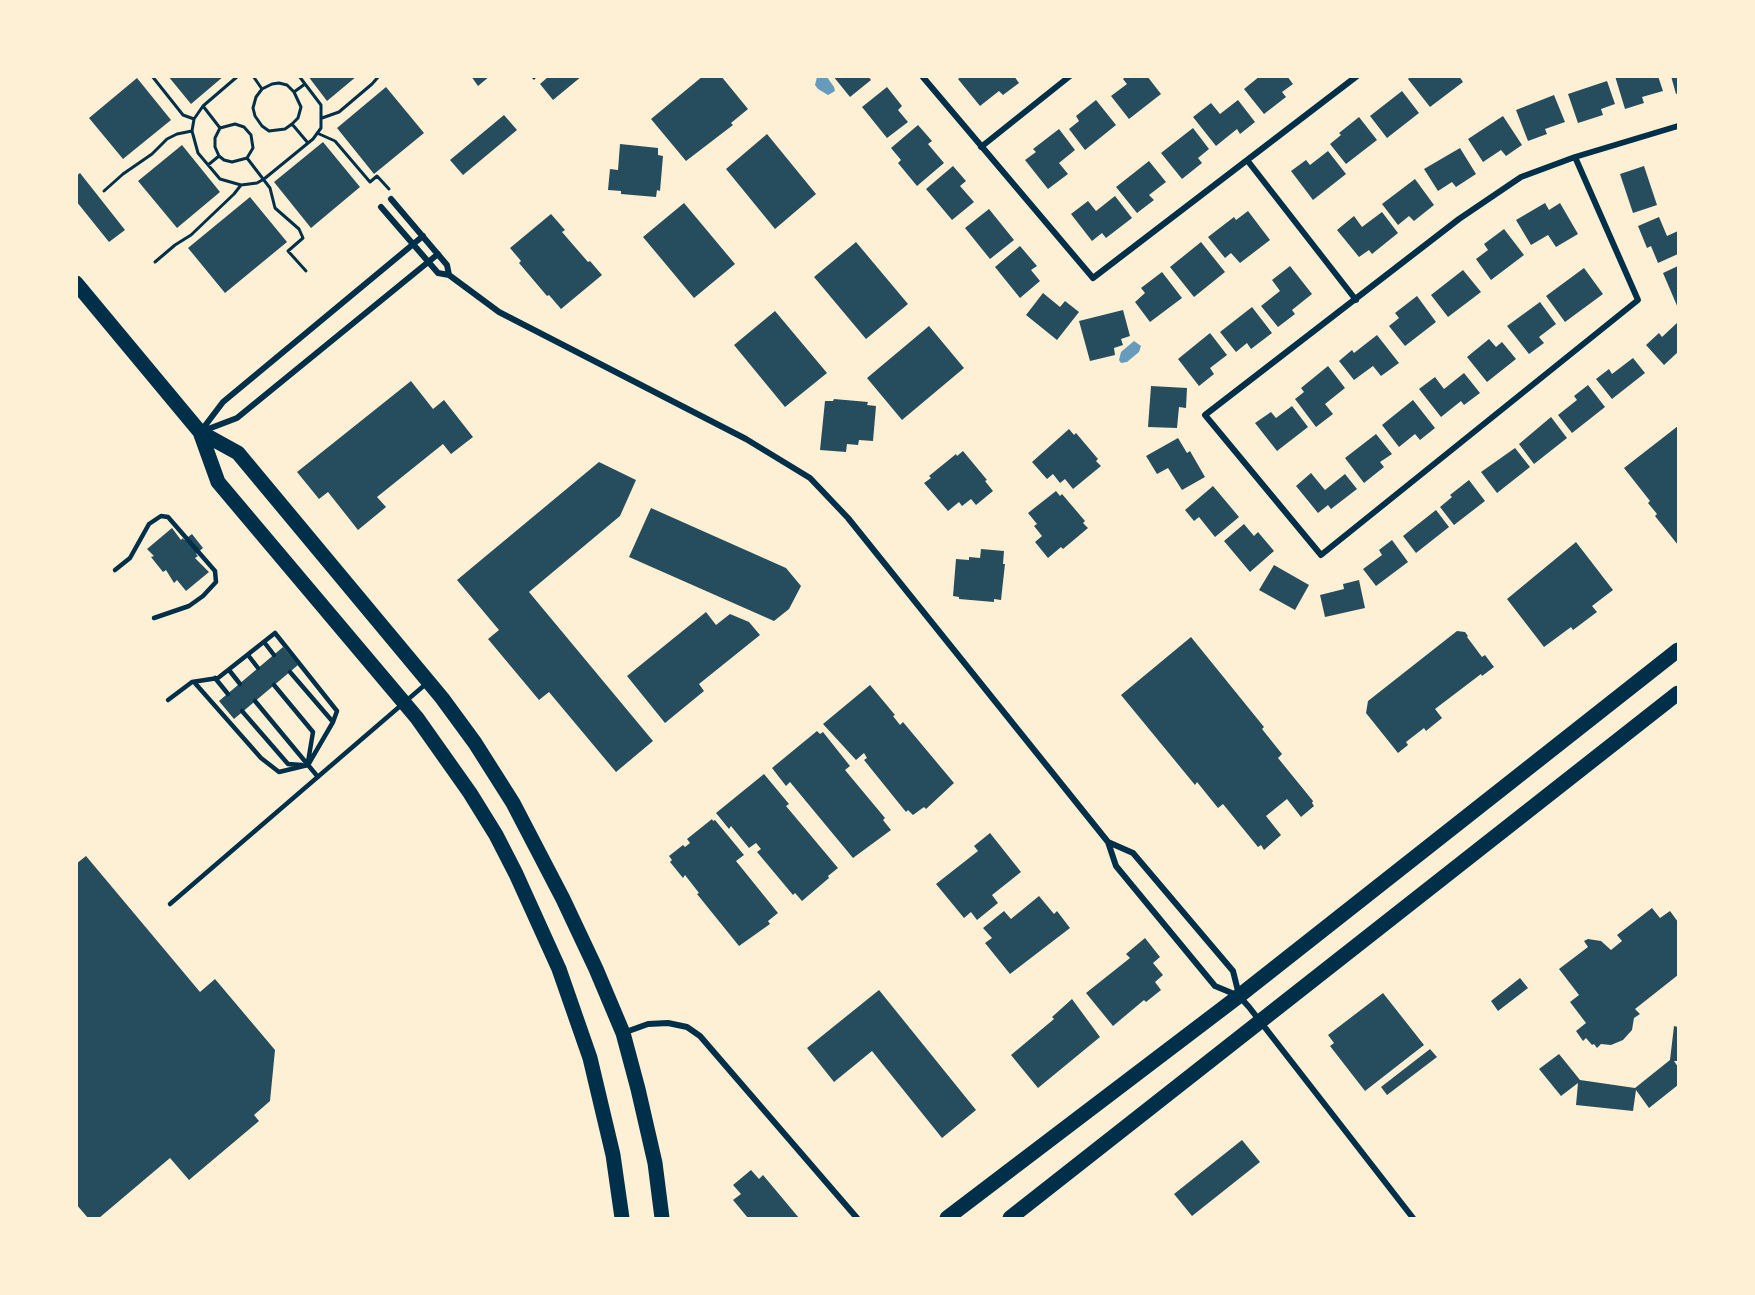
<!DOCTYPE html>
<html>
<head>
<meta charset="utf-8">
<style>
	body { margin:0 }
	#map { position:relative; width:1755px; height:1295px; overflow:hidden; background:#fdf0d5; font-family:"Asap Condensed",sans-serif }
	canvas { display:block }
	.frame { position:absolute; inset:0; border:78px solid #fdf0d5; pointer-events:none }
</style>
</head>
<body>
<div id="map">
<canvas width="1755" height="1295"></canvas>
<div class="frame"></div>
</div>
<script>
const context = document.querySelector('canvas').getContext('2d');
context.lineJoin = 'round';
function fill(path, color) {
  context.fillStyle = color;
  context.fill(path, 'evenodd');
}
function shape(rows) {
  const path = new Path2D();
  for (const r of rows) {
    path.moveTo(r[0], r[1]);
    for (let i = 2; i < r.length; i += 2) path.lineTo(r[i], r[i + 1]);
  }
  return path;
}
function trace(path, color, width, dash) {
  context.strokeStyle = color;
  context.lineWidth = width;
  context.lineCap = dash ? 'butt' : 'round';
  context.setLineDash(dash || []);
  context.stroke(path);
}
fill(shape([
	[817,77,827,77,834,87,835,91,828,95,818,89,815,85],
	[1134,341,1141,346,1139,352,1127,362,1121,363,1119,360,1121,352]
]), '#669bbc');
fill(shape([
	[168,76,224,76,191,104],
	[308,76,357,76,327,101],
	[471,76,490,76,478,86],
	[549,76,582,76,553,100,540,84],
	[703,76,721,76,748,109,731,123,733,125,686,161,651,119],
	[833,76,868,76,871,80,850,97],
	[962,76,981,76,982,78,984,76,1014,76,1019,83,1003,95,999,91,980,106,958,79],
	[1126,76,1147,76,1161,94,1129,119,1111,96,1127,84,1123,79],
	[1260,76,1287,76,1293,84,1282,92,1286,97,1264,114,1244,89],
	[1411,76,1459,76,1463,82,1430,107,1408,79],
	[1615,76,1658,76,1663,91,1642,97,1644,103,1625,109],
	[1671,76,1678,76,1678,93,1676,94],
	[137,78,171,120,123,159,89,118],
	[1607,81,1615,104,1601,109,1603,115,1578,123,1568,94],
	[386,87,424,133,374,174,337,128],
	[887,87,902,106,898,110,908,122,887,138,862,107],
	[1402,91,1419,113,1387,138,1370,116],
	[1554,95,1565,122,1545,129,1547,134,1528,141,1516,110],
	[1096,100,1116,125,1085,150,1069,129,1079,121,1076,116],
	[1238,100,1255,122,1240,134,1237,129,1216,146,1193,117,1211,103,1220,114],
	[504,115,517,130,463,175,450,160],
	[1503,116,1522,145,1506,156,1501,150,1483,162,1468,139],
	[1359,117,1377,140,1346,164,1330,144,1341,135,1339,133],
	[918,125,932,141,928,144,944,163,917,186,898,163,901,160,891,148],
	[1193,128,1209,149,1198,158,1202,163,1182,179,1161,153],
	[1059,129,1075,150,1059,163,1068,174,1048,189,1025,160,1036,152,1033,149],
	[767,134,816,194,775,229,726,169],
	[323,142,360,187,311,228,274,182],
	[620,144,658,148,658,155,663,156,660,191,657,190,656,197,621,194,621,191,608,190,610,169,618,170],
	[182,145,220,192,177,228,138,181],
	[1460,148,1476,174,1456,187,1452,182,1438,191,1424,169],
	[1328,151,1346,174,1313,200,1291,171,1306,160,1310,165],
	[1149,161,1166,182,1149,195,1154,200,1137,213,1116,187],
	[953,166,966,181,960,186,974,202,952,220,926,189],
	[1644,166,1657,205,1633,213,1620,174],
	[80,173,125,230,109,242,76,201,76,176],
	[1415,179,1434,205,1414,221,1409,216,1398,225,1382,204],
	[1115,196,1132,218,1106,238,1102,233,1092,241,1071,214,1088,201,1096,211],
	[250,197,287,242,225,293,188,248],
	[684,203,735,264,694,298,643,237],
	[1545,203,1549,210,1560,203,1578,234,1556,247,1548,235,1531,245,1516,220],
	[989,209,1014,240,990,259,965,228],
	[1248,211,1270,240,1240,263,1231,253,1225,258,1208,237,1234,217,1236,220],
	[1382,212,1398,233,1372,254,1369,250,1359,257,1337,230,1354,216,1362,227],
	[551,214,565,230,562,232,588,262,590,261,602,275,561,309,549,295,547,296,519,263,521,261,510,248],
	[1659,217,1667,236,1678,231,1678,254,1658,263,1651,246,1647,248,1638,226],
	[1504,229,1524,255,1491,280,1476,259,1488,250,1484,244],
	[856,242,908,304,866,339,814,277],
	[1201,242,1225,272,1194,297,1170,267],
	[1020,246,1037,266,1031,270,1040,281,1020,298,995,267],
	[1290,266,1312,294,1292,310,1295,314,1278,327,1261,306,1280,291,1272,280],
	[1678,266,1678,308,1663,273],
	[1584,268,1603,294,1565,322,1546,296],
	[1463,270,1481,292,1448,317,1431,295],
	[1162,272,1182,298,1150,322,1135,302,1145,293,1141,288],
	[1043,293,1060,307,1065,301,1079,312,1057,340,1026,315],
	[1417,296,1436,322,1405,346,1389,326,1399,318,1395,313],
	[1540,302,1556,324,1539,337,1544,343,1529,354,1507,326],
	[1252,307,1272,333,1251,349,1247,343,1236,352,1220,332],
	[1123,310,1130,336,1121,339,1123,345,1114,348,1115,355,1090,361,1079,321],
	[775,311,827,373,785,407,734,345],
	[1678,322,1678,352,1664,365,1646,345,1659,333,1662,337],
	[929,326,964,368,902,420,867,378],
	[1210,333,1227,355,1210,368,1214,374,1199,386,1178,359],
	[1377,335,1399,363,1381,376,1373,366,1354,380,1339,361,1352,350,1354,353],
	[1489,339,1496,347,1502,342,1516,359,1487,382,1467,357],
	[1633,358,1645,373,1612,399,1596,379,1609,369,1612,374],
	[1328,366,1345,388,1325,404,1333,414,1316,427,1295,399,1304,392,1301,388],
	[1464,373,1480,393,1464,405,1461,401,1441,417,1419,389,1435,377,1444,389],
	[411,381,433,409,444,400,473,437,451,454,443,444,377,497,386,507,358,530,328,492,319,499,297,472],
	[1588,385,1605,407,1572,433,1558,415,1577,400,1574,396],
	[1151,386,1187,388,1186,408,1179,407,1177,428,1148,427],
	[834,399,868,402,867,405,876,406,873,441,859,440,858,445,847,444,846,452,820,450,825,401,833,401],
	[1413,400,1435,428,1420,440,1415,434,1399,447,1382,425],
	[1292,406,1308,427,1277,451,1255,423,1271,412,1276,418],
	[1551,417,1567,438,1534,464,1519,444],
	[1678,426,1678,545,1655,516,1657,514,1648,503,1650,501,1624,468],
	[1069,429,1074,435,1076,433,1098,459,1096,461,1101,466,1073,489,1065,479,1060,483,1053,474,1047,479,1032,462],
	[1376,434,1392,454,1380,462,1384,467,1364,483,1345,458],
	[1178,438,1187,453,1190,451,1205,477,1182,490,1168,468,1157,474,1146,456],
	[1515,448,1530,467,1497,493,1481,472],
	[963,451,987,480,985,481,993,491,976,505,971,499,962,506,959,502,948,511,924,483,931,478,929,476,956,454,957,456],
	[599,462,636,480,620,516,529,592,653,741,616,772,549,692,539,700,488,639,499,630,457,580],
	[1311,473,1325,490,1345,474,1357,489,1331,509,1328,505,1318,513,1296,486],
	[1469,480,1485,501,1454,525,1440,507,1452,497,1450,495],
	[1213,486,1239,517,1215,537,1199,517,1194,521,1185,510],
	[1056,491,1060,496,1062,494,1085,521,1083,523,1088,528,1063,549,1061,547,1048,558,1035,542,1042,536,1034,526,1037,524,1028,513],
	[651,508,786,568,801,586,789,609,774,621,629,557],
	[1436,510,1449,527,1416,553,1403,536],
	[1244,524,1254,536,1258,532,1274,551,1250,572,1224,541],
	[172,528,181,540,183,538,184,540,192,534,203,548,196,554,198,556,195,558,209,572,186,591,177,580,174,583,166,570,163,572,151,557,154,556,147,549],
	[1392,540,1408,562,1376,586,1363,569,1382,555,1379,550],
	[1576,542,1613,590,1592,606,1597,612,1573,630,1571,627,1544,647,1507,599],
	[981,549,1004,551,1003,564,1005,564,1001,600,994,599,994,602,959,599,959,597,953,596,956,559,969,560,969,557,980,558],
	[1274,565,1309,585,1295,610,1259,590],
	[1359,580,1365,608,1325,617,1320,595,1344,589,1343,584],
	[706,612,716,625,730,614,749,622,760,635,699,684,704,691,665,723,627,676],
	[1457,631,1465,632,1468,636,1467,637,1482,657,1485,655,1494,667,1482,676,1481,674,1435,709,1442,718,1426,731,1424,728,1406,742,1408,745,1398,753,1366,713,1368,701],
	[1191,637,1264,727,1262,729,1282,754,1278,758,1313,801,1312,803,1314,806,1301,817,1287,799,1266,816,1281,835,1264,850,1261,845,1258,847,1223,804,1218,808,1197,782,1195,785,1121,695],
	[283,647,298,665,234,719,219,701],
	[870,685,895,715,893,716,900,725,903,722,954,783,926,809,924,807,913,815,908,810,906,812,864,760,867,758,864,753,856,760,823,724],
	[817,731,820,734,823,732,850,766,845,770,885,818,883,820,891,830,853,858,790,782,786,786,772,768],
	[764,774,789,804,786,806,838,868,828,876,829,878,802,901,795,893,793,895,757,852,761,849,756,843,749,848,731,826,729,829,716,813],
	[712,819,713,821,715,820,744,855,736,861,778,913,768,921,770,924,739,946,697,894,699,893,685,875,683,878,670,862,672,860,669,856,683,845,685,847,690,843,687,839],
	[990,833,1021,872,992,895,998,903,977,920,971,912,964,918,936,884,978,851,974,846],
	[86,856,200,992,215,979,275,1050,270,1101,254,1115,259,1121,189,1180,170,1158,99,1218,88,1218,76,1204,76,864],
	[1039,896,1054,914,1057,911,1070,928,1010,974,985,943,992,938,983,928,1004,911,1011,919],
	[1652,908,1660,918,1670,911,1678,922,1678,957,1677,958,1678,961,1678,975,1635,1009,1640,1014,1634,1018,1632,1030,1623,1040,1611,1045,1601,1044,1597,1048,1594,1044,1592,1045,1586,1038,1583,1041,1576,1031,1586,1023,1570,1002,1579,995,1559,969,1588,947,1584,941,1588,939,1601,941,1611,950,1622,941,1617,935],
	[1145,938,1160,957,1153,963,1163,975,1155,982,1161,990,1146,1002,1144,1000,1113,1026,1086,993,1130,958,1126,954],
	[1520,978,1528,988,1498,1011,1491,1001],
	[879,990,976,1110,942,1138,872,1051,834,1082,807,1048],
	[1383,993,1424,1045,1365,1091,1330,1046,1334,1043,1328,1035],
	[1072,999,1100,1037,1038,1088,1011,1055,1054,1019,1052,1017],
	[1674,1026,1678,1027,1678,1061,1674,1061,1678,1067,1678,1085,1649,1108,1636,1090,1633,1111,1576,1105,1578,1083,1561,1096,1539,1069,1559,1054,1580,1080,1635,1088,1670,1060],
	[1430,1049,1437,1057,1387,1095,1381,1087],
	[1242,1140,1260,1162,1192,1216,1174,1194],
	[751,1170,759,1179,763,1175,799,1218,748,1218,733,1200,741,1194,733,1185]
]), '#264d5e');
trace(shape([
	[152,76,183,115,194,119],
	[238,76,203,106,194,119,192,131,198,153,220,179,241,185,257,183,264,179,313,139,321,128,321,105,299,76],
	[253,76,262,89],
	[533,76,534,78],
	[294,92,305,84],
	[203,106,220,128],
	[322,118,339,112,372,84,379,76],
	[292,124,285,129,269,131,262,126,255,116,253,108,256,97,262,89,272,84,279,83,287,85,294,92,301,107,298,118,292,124,308,143],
	[317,133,335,141,370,182,377,176,389,189],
	[247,158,232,162,224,160,219,156,215,147,215,138,220,128,235,124,244,127,251,135,253,148,247,158,270,188,275,208,299,229,303,238,288,251,306,271],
	[208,165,219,156],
	[104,191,123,174,152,154,167,139,177,134,192,131],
	[155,262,175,245,191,235,234,194,241,185]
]), '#003049', 3);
trace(shape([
	[115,570,130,558,149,524,161,516,168,517,215,571,216,582,203,596,189,606,154,618],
	[264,642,274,655],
	[248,655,258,668],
	[229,670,240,684],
	[215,678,228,694],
	[194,682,261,758,279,772,308,765,333,722,290,672],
	[274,685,313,732,308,762],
	[168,700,192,682,218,678,275,633,337,711,333,722],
	[255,701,318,777],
	[242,711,288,764,302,765],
	[170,904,427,683]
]), '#003049', 4.5);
trace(shape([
	[922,76,1093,278,1357,76],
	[981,147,1070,76],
	[1575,157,1638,300,1321,555,1205,415,1459,219,1521,177,1575,157,1678,126],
	[1247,160,1356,300],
	[391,199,447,265,449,275],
	[381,207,438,273,449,275,499,312,746,439,810,478,848,518,1108,842,1116,866,1215,986,1239,996,1249,1007,1413,1218],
	[201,431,223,402,423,236],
	[203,431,237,418,438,254],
	[1108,842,1133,853,1233,971,1239,995],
	[623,1033,648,1024,668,1023,687,1027,700,1036,857,1218]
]), '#003049', 6);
trace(shape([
	[76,283,200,432,218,482,417,718,470,793,496,835,516,874,559,969,590,1058,613,1155,622,1218],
	[200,432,238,453,442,698,475,743,513,803,563,899,596,969,623,1033,638,1089,655,1163,662,1218],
	[947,1218,1239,996,1678,650],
	[1010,1218,1678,693]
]), '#003049', 15);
</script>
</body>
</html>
